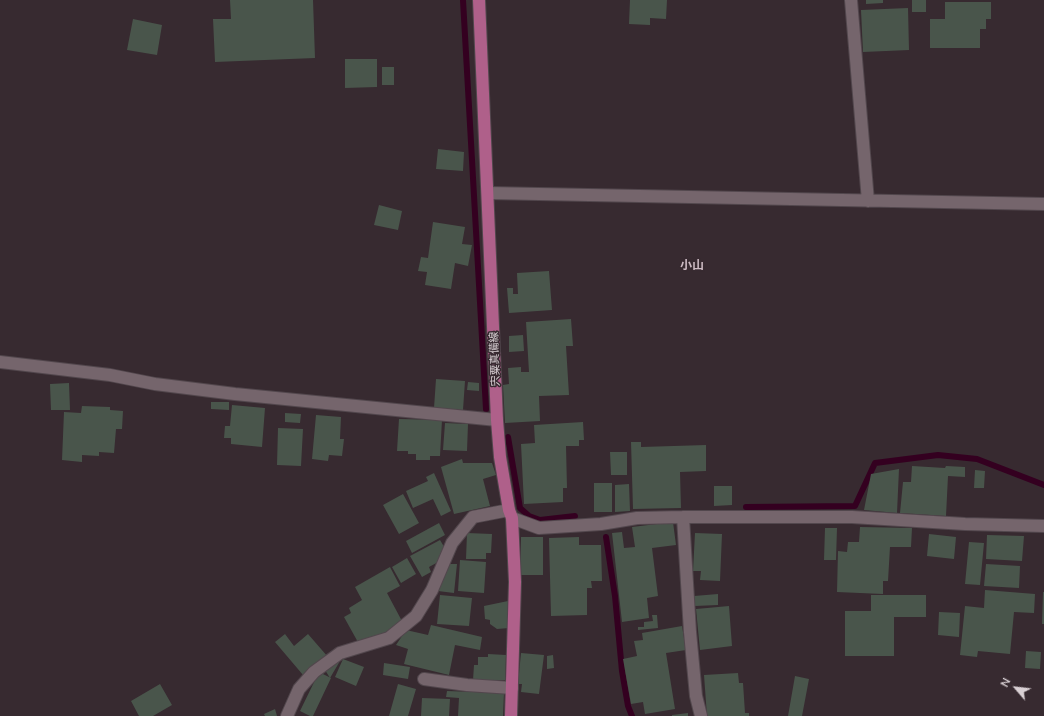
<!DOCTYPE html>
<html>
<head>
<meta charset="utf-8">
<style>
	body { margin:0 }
	#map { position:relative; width:1044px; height:716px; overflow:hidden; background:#372a30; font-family:Mulish,sans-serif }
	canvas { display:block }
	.north { position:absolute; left:996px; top:668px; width:40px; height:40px; -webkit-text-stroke:3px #372a30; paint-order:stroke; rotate:298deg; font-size:11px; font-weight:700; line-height:16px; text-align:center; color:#d9d0d4 }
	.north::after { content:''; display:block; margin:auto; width:14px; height:18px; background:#d9d0d4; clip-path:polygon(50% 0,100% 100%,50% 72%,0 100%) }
</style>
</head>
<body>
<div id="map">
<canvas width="1044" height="716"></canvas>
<div class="north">N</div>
</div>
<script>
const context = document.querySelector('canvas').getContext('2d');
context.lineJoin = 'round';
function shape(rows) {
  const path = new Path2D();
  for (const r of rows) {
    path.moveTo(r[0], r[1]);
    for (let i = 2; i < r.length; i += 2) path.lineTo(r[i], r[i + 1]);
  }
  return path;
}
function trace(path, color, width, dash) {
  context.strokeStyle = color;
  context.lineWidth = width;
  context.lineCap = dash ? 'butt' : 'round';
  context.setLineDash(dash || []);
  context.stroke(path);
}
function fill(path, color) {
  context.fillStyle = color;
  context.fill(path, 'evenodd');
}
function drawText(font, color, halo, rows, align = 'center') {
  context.font = font + ' Mulish,"Noto Sans JP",sans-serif';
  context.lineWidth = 3;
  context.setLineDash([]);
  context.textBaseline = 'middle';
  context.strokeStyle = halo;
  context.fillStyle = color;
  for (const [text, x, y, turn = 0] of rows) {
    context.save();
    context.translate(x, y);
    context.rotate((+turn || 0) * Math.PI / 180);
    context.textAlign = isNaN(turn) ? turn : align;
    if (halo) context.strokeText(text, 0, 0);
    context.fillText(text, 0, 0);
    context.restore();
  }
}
trace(shape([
	[463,0,486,409],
	[508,437,520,508,529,516,540,520,575,516],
	[746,507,855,506,875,463,938,455,977,459,1044,485],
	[606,537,615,596,622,671,628,706,632,716]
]), '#340020', 6);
fill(shape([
	[230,0,313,0,315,58,215,62,213,19,231,19],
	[630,0,667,0,666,19,650,18,650,25,629,24],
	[866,0,883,0,883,3,866,4],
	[912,0,926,0,926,12,912,12],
	[945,2,991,2,991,19,986,19,986,29,980,29,980,48,930,48,930,19,945,19],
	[908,8,909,50,863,52,861,10],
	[133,19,162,25,157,55,127,50],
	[345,59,377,59,377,87,345,88],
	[382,67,394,67,394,85,382,85],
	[438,149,464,152,463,171,436,169],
	[379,205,402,211,398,230,374,225],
	[433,222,465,227,462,244,472,245,468,266,455,263,451,289,425,285,427,272,418,271,421,257,428,258],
	[549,271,552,310,509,313,507,288,513,288,513,294,518,294,517,273],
	[571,319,573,346,566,346,569,395,539,396,540,421,505,423,503,385,509,384,508,368,521,367,521,372,529,372,526,322],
	[523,335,524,351,509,352,509,336],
	[436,379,465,381,463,410,434,408],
	[468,382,479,383,479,391,467,390],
	[69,383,70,410,51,410,50,384],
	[211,402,229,402,229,410,211,409],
	[232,405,265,408,262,447,231,444,231,438,224,438,225,426,230,426],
	[82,406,110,407,110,410,123,411,122,429,116,429,114,453,99,452,99,456,82,455,82,462,62,460,64,412,81,413],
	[285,413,301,414,300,423,285,422],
	[316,415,341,417,340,439,344,439,342,456,329,455,328,461,312,459],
	[399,419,442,420,440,456,430,456,430,460,416,460,416,454,408,454,408,451,397,451],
	[583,422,584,440,579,440,579,446,566,446,567,488,563,488,563,502,524,504,521,444,535,443,534,425],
	[445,423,468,424,467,451,443,450],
	[278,428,303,429,301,466,277,465],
	[631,442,641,442,641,447,706,445,706,471,680,472,681,508,633,509],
	[610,452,627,452,627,475,611,475],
	[462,459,463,463,492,463,496,475,483,479,490,506,454,514,441,467],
	[912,466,945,468,946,466,965,467,965,477,948,476,946,516,900,513,903,482,911,482],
	[899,469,897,513,864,510,871,474],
	[975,470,985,471,984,488,974,488],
	[434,473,451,511,441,516,433,499,413,508,406,491,428,481,426,477],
	[594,483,612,483,612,512,594,512],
	[629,484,630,511,615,512,615,485],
	[714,486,732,486,732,505,714,506],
	[403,494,419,523,399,534,383,505],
	[673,522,676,545,652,548,658,596,647,598,649,618,622,622,612,533,622,532,624,548,635,547,632,527],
	[439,523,445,535,412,553,406,541],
	[860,527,912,528,911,547,890,547,888,581,883,581,883,594,837,592,838,551,847,552,848,542,859,542],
	[825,528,837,528,836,560,824,560],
	[467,533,492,534,491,553,486,553,486,559,466,559],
	[695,533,722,534,720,581,700,580,701,571,693,571],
	[929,534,956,537,954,559,927,556],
	[987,535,1024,536,1022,561,986,559],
	[521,537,543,537,543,575,521,575],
	[579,537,579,545,601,545,602,581,591,581,592,588,587,588,587,615,551,616,549,538],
	[440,540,446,550,440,561,429,567,431,572,422,577,410,556],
	[969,542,984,543,980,585,965,584],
	[407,558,416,574,401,583,392,567],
	[460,560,486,562,484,593,458,591],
	[446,564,457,564,454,593,438,591,439,580],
	[986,564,1020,566,1019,588,984,586],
	[390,567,400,586,387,593,403,623,382,635,359,644,344,617,351,613,349,608,362,600,355,587],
	[985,590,1035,594,1034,613,1014,612,1010,654,978,651,977,657,960,655,965,606,984,608],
	[1043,592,1044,592,1044,624,1042,624],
	[718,594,718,605,695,606,694,596],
	[440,595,472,598,469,626,437,624],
	[871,595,926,595,926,617,894,617,894,656,845,656,845,611,871,611],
	[508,601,509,628,497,629,490,624,490,620,485,619,484,606],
	[729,606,732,646,700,650,696,609],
	[939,612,960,613,959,637,938,635],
	[652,615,657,615,658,628,638,630,638,627,644,627,644,622,653,621],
	[431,625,482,637,480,650,455,645,449,675,404,664,408,649,396,645,406,630,428,635],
	[682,626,686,650,666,653,675,709,645,714,643,702,631,704,623,659,637,656,634,641,643,640,642,633],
	[285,634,294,646,308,634,328,657,303,675,275,642],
	[1026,651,1041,652,1040,669,1025,668],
	[521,653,544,655,539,694,521,692,522,684,518,684],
	[488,654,506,655,505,680,473,680,474,665,478,665,478,657,488,657],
	[553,655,554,668,547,669,547,656],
	[343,659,364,667,356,686,335,677],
	[337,660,340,661,330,678,325,670],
	[384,663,410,667,408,679,383,675],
	[319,672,331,678,313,716,310,716,300,711],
	[738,673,739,683,743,683,745,713,749,713,749,716,707,716,704,675],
	[795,676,809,679,802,716,788,716],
	[160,684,172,705,153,716,139,716,131,701],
	[398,684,416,689,408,716,389,716],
	[447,691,504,693,503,716,458,716,459,698,446,697],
	[422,698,450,699,449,716,421,716],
	[275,709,277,716,265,716,264,714],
	[688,713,688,716,672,716,672,715]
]), '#49554b');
const minor = shape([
	[851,0,868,201],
	[488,193,1044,204],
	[0,362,110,375,155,384,235,394,497,420],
	[683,517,690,632,696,696,701,716],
	[512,518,539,528,601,524,637,518,683,517,852,517,965,524,1044,526],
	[424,679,467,685,512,688],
	[287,716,299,689,314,672,340,653,389,638,416,616,432,590,452,543,473,517,509,510]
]);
const major = shape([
	[479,0,497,420,500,457,509,510,512,518,515,582,511,716]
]);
trace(minor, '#52474d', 14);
trace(major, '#52474d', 14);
trace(minor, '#75656c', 12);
trace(major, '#af608a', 12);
drawText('11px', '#d9d0d4', '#372a30', [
	["宍粟真備線",495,359,-92]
]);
drawText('bold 12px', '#ccbac2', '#372a30', [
	["小山",692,265]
]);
</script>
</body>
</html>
